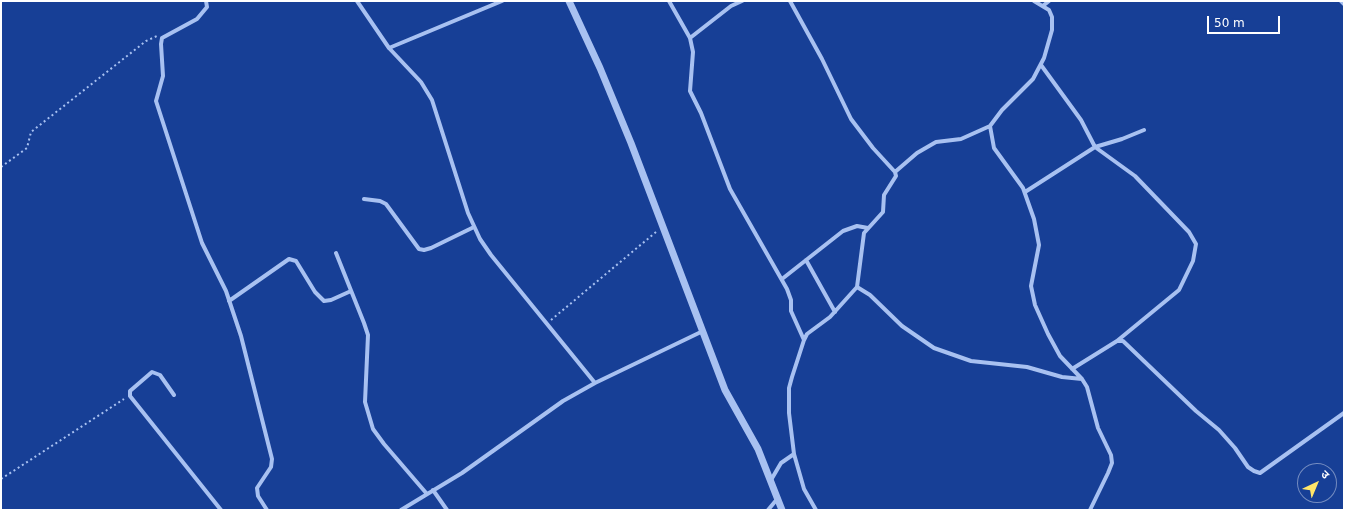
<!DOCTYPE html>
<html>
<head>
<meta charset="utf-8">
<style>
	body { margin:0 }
	#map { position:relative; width:1345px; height:511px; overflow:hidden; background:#173f96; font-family:"DejaVu Sans","Noto Sans Devanagari",sans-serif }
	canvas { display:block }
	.frame { position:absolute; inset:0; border:2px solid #fff; pointer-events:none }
	.north { position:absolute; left:1297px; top:463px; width:40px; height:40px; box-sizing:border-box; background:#173f96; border:1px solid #748cc0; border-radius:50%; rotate:44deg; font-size:11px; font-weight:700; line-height:16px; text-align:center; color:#fff }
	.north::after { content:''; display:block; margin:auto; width:14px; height:18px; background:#ffe569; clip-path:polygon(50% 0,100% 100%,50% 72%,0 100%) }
	.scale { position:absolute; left:1207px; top:16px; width:73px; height:18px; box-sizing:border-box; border:2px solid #fff; border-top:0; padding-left:5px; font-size:12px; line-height:14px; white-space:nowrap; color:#fff; -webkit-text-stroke:3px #173f96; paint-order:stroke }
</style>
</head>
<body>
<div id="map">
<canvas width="1345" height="511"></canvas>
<div class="frame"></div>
<div class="north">उ</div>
<div class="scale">50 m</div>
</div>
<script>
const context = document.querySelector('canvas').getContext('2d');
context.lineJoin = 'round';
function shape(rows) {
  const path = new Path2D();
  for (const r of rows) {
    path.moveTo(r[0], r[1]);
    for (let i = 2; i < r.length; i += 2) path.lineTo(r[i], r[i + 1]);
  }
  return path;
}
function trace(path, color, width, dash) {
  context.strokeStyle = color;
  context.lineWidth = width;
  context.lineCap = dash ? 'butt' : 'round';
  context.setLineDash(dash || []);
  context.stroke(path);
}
trace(shape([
	[1,167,27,148,31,132,146,41,157,36],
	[551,320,656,232],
	[1,479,124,399]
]), '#a8c1f1', 2, [2, 3]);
trace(shape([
	[206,1,207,7,197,19,162,38,161,44,163,76,156,101,202,243,226,291,241,336,272,459,271,467,257,488,258,496,267,510],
	[357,1,389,48,502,1],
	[669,1,690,38,693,52,690,91,701,113,730,189,787,289,791,300,791,311,804,340],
	[790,1,822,59,851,119,873,148,895,172,896,176,884,195,883,212,864,233,857,287,830,317,807,334,804,340,792,377,789,388,789,413,794,454,804,489,816,510],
	[1034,1,1049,10,1052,17,1052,30,1044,58,1033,79,1002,110,990,126,994,148,1023,188,1034,219,1039,245,1031,286,1035,305,1048,334,1060,356,1082,379,1087,387,1098,428,1111,455,1112,463,1108,473,1090,510],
	[1341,1,1344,4],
	[1044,5,1049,1],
	[690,38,731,6,742,1],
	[389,48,421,82,432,100,468,213,480,239,491,255,595,383],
	[1041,65,1081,120,1095,147,1135,176,1189,232,1196,244,1193,261,1179,290,1117,341],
	[895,172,917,153,936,142,961,139,990,126],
	[1025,192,1095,147,1122,139,1144,130],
	[364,199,380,201,386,204,419,249,424,250,431,248,474,227],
	[336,253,364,323,368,335,365,402,373,429,384,444,427,494],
	[806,260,835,312],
	[782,279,843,231,857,226,868,228],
	[857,287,870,295,902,326,934,348,971,361,1027,367,1062,377,1082,379],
	[229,301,289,259,296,261,315,292,324,301,331,300,351,291],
	[1072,369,1117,341,1123,341,1196,411,1219,430,1235,448,1248,467,1254,471,1260,473,1344,413],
	[174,395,160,375,152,372,130,391,130,396,221,510],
	[771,480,781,463,794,454],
	[433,490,447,510],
	[401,510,462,473,563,401,595,383,703,331],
	[768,510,778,498]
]), '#a8c1f1', 4);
trace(shape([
	[569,1,600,68,631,143,725,390,758,449,782,510]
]), '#a8c1f1', 7);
</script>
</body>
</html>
